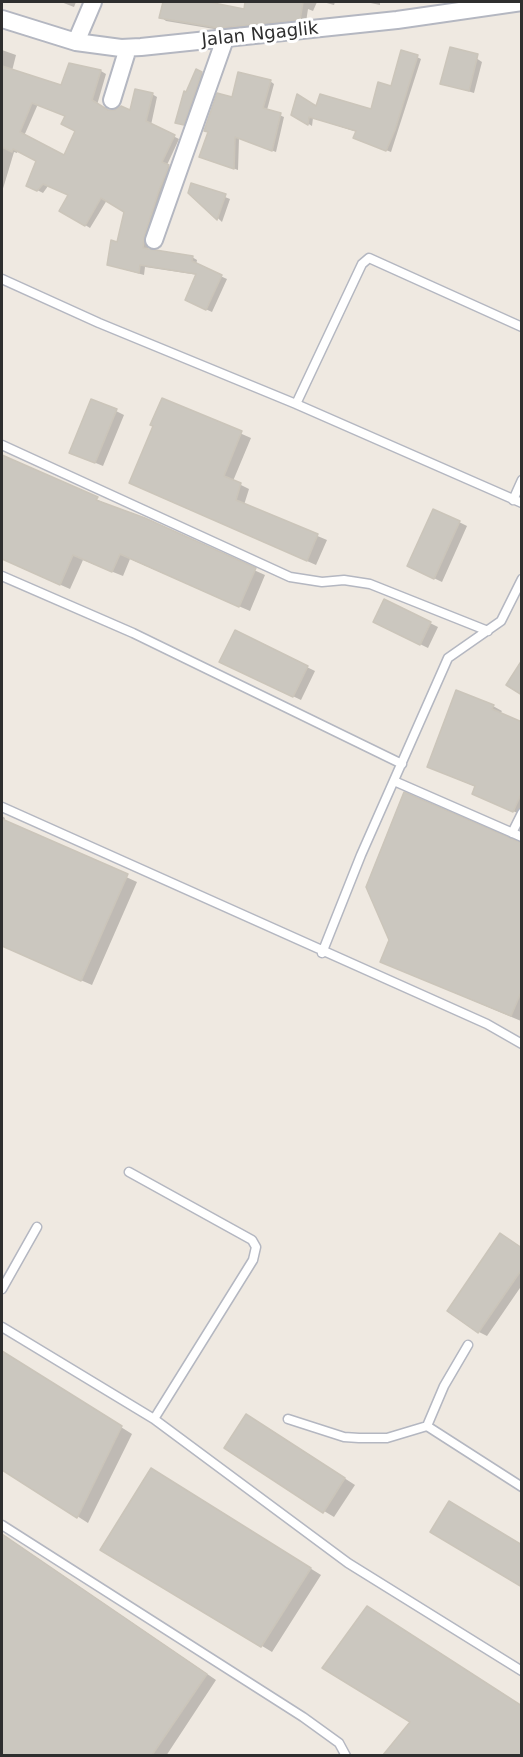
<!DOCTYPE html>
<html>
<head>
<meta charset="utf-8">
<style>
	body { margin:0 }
	#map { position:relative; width:523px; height:1757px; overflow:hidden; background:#efe9e1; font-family:"DejaVu Sans",sans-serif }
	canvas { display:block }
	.frame { position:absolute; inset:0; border:3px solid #2e2e2e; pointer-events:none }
</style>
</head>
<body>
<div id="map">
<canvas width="523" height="1757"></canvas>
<div class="frame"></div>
</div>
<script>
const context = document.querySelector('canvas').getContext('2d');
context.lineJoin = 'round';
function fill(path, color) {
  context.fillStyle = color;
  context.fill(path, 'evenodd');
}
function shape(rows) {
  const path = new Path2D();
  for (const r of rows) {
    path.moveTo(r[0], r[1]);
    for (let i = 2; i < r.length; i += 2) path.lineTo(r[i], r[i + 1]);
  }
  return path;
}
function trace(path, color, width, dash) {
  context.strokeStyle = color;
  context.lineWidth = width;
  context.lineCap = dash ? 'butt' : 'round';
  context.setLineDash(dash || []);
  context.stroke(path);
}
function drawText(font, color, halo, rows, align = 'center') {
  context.font = font + ' "DejaVu Sans",sans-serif';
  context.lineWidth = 6;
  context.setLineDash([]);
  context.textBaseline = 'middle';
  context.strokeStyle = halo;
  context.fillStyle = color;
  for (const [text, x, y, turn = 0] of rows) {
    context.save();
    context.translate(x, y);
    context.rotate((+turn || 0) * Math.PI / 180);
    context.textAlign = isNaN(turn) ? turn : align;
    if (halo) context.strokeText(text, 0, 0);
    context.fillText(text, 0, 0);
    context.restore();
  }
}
fill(shape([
	[61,2,76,2,74,7],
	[164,2,202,2,245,11,247,2,317,2,313,11,308,9,306,22,226,31,166,21,161,17],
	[323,2,335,2,334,5],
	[366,2,380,2,380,5],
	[2,50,16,55,12,71,61,87,101,71,106,74,97,105,109,112,121,107,131,112,152,94,157,97,151,125,179,139,167,165,174,169,149,240,148,250,192,257,197,260,196,265,227,279,212,312,192,303,198,275,145,267,144,275,108,265,118,244,125,212,107,200,90,228,61,210,70,195,48,186,43,193,33,188,38,160,18,150,17,153,14,152,2,192],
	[38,104,66,116,77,131,65,157,24,136],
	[417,57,421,59,391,152,360,140,357,132,313,118,312,126,293,114,317,108,372,111],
	[476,58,482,62,474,93,442,83],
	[197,71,206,75,188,126,181,124,187,94],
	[270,81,274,84,267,110,284,117,276,152,239,138,238,170,201,157,233,99],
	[192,184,230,199,222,222,190,192],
	[162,399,251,438,233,481,249,489,244,505,327,540,316,565,130,482,155,426],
	[116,411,124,415,103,466,79,456],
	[2,457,265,575,250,611,130,559,123,576,83,560,70,589,2,559],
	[459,522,467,526,442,582,417,570],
	[430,623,438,627,428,648,383,626],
	[235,632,315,671,301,700,229,666],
	[493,706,502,711,500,714,522,724,522,815,483,798,476,787,429,767],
	[2,816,5,818,4,821,137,882,92,985,2,946],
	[522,843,521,1021,382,962],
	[522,1249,522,1285,487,1336,479,1332],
	[2,1352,132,1434,88,1523,2,1468],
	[256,1421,355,1485,334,1517,324,1511],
	[161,1475,321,1575,272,1652,102,1549],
	[2,1534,216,1680,166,1756,2,1756],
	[522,1707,522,1756,385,1756,412,1722]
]), '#0003');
const building = shape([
	[163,2,209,2,244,9,245,2,303,2,300,20,219,28,159,18,163,2],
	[450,47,478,54,469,91,440,84,450,47],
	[401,50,418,55,395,130,386,151,353,138,356,131,309,117,308,125,291,115,297,94,316,106,320,94,371,109,378,82,391,86,401,50],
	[69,63,101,70,92,100,108,110,115,110,121,106,130,110,135,89,153,93,146,121,175,135,162,162,169,165,158,193,144,237,143,248,193,256,192,261,222,275,206,310,185,300,196,274,140,265,139,273,107,265,111,240,117,242,124,212,101,198,85,226,59,211,68,195,43,184,37,191,26,186,36,161,13,149,12,152,2,147,2,66,61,85,69,63],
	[32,103,65,116,61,124,75,131,64,155,20,132,32,103],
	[196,69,202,72,184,125,175,123,184,91,186,92,196,69],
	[238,72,271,80,263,108,281,113,272,151,235,137,234,169,199,157,208,132,204,131,217,93,232,97,238,72],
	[191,183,226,194,217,220,188,193,191,183],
	[162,398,242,431,224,476,241,483,236,500,318,534,307,561,129,483,153,426,150,425,162,398],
	[91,399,117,409,95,463,69,453,91,399],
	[2,455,98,497,96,500,145,518,256,568,239,607,120,554,112,572,73,555,60,585,2,559,2,455],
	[433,509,460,521,434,579,407,566,433,509],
	[384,599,431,622,420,645,373,622,384,599],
	[235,630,308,666,293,697,219,662,235,630],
	[522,660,522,695,506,685,522,660],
	[456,690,494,705,492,709,522,722,522,792,513,812,472,794,475,786,427,767,456,690],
	[404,792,522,843,522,990,511,1016,380,962,389,940,366,887,404,792],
	[2,819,128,874,81,981,2,946,2,819],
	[500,1233,522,1248,522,1269,478,1333,447,1311,500,1233],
	[2,1351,122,1426,77,1518,2,1470,2,1351],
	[246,1414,345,1478,323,1513,224,1448,246,1414],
	[151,1468,311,1568,261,1647,100,1550,151,1468],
	[449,1501,522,1545,522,1587,430,1532,449,1501],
	[2,1534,207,1674,152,1755,2,1755,2,1534],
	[367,1606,522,1706,522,1755,383,1755,410,1722,322,1668,367,1606]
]);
fill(building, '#cbc7bf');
trace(building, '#cbc5ba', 1.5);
const lane = shape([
	[2,279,99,323,296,404,522,503],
	[296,404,362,264,369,258,522,327],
	[2,445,290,577,322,582,344,580,370,584,488,631],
	[513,500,522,480],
	[2,576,133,633,402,764],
	[394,781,522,837],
	[2,807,487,1024,522,1044],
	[512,833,522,813],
	[322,953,361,855,448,658,501,621,522,579],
	[129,1172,252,1240,256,1247,253,1260,154,1419],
	[2,1289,37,1227],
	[2,1327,154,1419,348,1563,522,1671],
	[468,1345,444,1386,427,1426,522,1487],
	[288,1419,344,1437,359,1438,387,1438,427,1426],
	[2,1525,303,1717,339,1743,346,1756]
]);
const street = shape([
	[2,19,76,42,121,48,141,47,397,20,522,2],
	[76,42,93,2],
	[112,100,128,48],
	[154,240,225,39]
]);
trace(lane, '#b4b7c1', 11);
trace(street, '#b4b7c1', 20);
trace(lane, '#fff', 8);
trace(street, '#fff', 16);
drawText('18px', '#2e2e2e', '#fff', [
	["Jalan Ngaglik",260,35,-6]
]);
</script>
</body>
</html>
